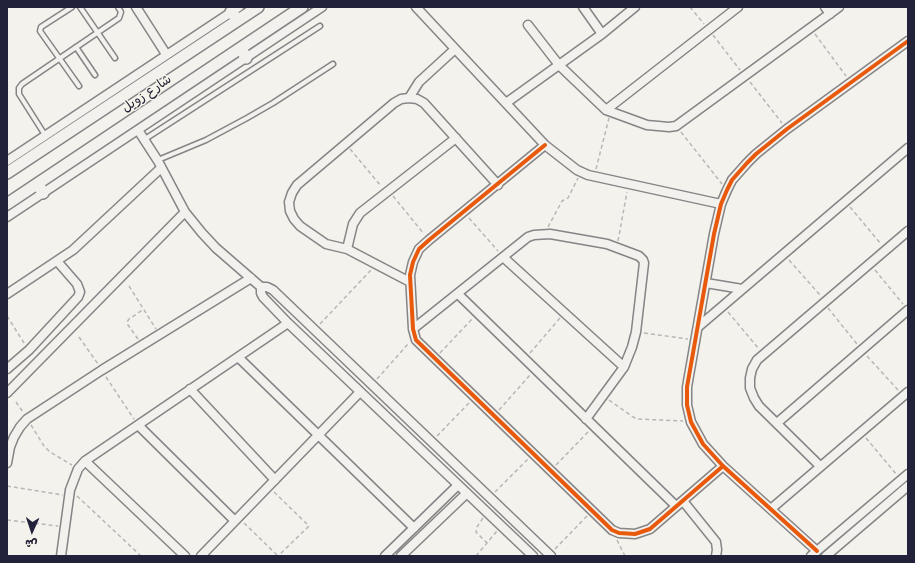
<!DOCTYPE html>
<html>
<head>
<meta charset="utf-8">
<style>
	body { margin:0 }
	#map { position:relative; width:915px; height:563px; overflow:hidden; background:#f4f2ec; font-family:"Balsamiq Sans","Playpen Sans Arabic",sans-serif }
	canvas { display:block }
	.frame { position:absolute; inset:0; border:8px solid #22223b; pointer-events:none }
	.north { position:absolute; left:12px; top:511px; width:40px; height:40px; -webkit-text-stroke:3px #f7f3e8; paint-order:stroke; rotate:183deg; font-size:11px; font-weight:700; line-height:16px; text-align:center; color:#22223b }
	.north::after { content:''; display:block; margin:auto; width:14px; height:18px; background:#22223b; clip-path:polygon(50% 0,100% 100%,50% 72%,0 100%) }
</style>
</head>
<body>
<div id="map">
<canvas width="915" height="563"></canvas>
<div class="frame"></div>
<div class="north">ش</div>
</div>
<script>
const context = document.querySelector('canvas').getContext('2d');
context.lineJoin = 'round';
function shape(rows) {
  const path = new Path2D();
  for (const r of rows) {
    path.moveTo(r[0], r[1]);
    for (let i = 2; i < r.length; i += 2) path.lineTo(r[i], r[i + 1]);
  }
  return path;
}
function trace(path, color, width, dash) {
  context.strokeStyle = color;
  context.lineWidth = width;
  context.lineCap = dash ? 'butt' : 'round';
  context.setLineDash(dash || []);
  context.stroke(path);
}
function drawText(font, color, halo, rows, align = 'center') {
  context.font = font + ' "Balsamiq Sans","Playpen Sans Arabic",sans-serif';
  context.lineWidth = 3;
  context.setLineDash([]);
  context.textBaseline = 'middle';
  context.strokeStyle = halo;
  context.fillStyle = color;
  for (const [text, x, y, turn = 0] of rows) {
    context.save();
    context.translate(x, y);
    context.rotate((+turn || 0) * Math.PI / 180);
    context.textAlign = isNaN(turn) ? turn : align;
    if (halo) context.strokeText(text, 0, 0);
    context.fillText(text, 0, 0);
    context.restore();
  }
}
const lane = shape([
	[72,7,41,27,40,31,79,86],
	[80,7,115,58],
	[76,47,95,75],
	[45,135,19,94,19,88,22,84,119,18,121,12,118,7],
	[145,139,320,26],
	[158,160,206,140,247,118,273,103,333,64]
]);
const street = shape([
	[136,7,166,54],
	[416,7,545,145,577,170,588,175,721,204],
	[583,7,602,34],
	[825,7,830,14],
	[528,25,559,65,606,110,647,125,669,127,676,126,839,7],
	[409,98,419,82,455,49],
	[506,103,602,34,635,7],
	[606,110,738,7],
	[138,130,158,161,185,212,202,233,216,248,261,287,267,287,273,290,551,556],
	[545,145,429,240,419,249,413,262,410,275,413,329,416,340,612,530,619,533,635,534,650,529,723,466],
	[7,161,239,7],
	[7,217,322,7],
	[347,249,353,224,360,213,456,138],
	[503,257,624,367],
	[410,282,347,249,326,244,300,226,294,219,290,211,289,202,292,193,297,185,394,103,401,99,409,98,417,99,424,103,498,185],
	[706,283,742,289],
	[261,287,261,293,263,297,288,323,533,556],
	[7,294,73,250,161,168],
	[458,294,676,506],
	[698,327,908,148],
	[413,329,528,237,534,235,550,234,607,244,639,256,643,260,644,263,636,332,632,347,624,367,586,419],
	[238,357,414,528],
	[7,369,29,350,78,297,80,292,77,284,57,261],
	[190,389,275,480],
	[7,393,185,212],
	[777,423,908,310],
	[138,425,235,521],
	[85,461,185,556],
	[7,463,10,447,14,437,20,427,27,419,102,370,251,278],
	[820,466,759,406,754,398,750,388,750,378,752,369,757,360,908,231],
	[683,501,716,542,717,550,716,556],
	[772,508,908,392],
	[817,551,723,466,703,444,691,422,687,405,687,387,714,234,721,204,727,190,732,180,747,163,756,154,787,129,908,41],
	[61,556,70,490,78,469,85,461,288,323],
	[201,556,360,392],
	[385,556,458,485],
	[401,556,467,493],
	[811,556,908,474],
	[826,556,908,486]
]);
const secondary = shape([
	[231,12,238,20],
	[241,48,246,58],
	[7,173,258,7],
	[38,184,43,193],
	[7,204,302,7]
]);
trace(lane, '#858486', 7);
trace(street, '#858486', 11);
trace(secondary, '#858486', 14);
trace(shape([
	[690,7,704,24],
	[815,34,846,76],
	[713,35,740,70],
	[750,82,782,123],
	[681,132,722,184],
	[350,149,381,186],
	[596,169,609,118],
	[393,196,424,234],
	[850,207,881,244],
	[469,218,498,251],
	[548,227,562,201,568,198,578,178],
	[618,241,627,192],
	[789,260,821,296],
	[875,270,903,304],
	[129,286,156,329],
	[828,308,857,344],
	[728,312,759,349],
	[7,316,24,343],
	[320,324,371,270],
	[644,333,688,339],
	[79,337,98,364],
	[138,339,128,325,127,322,129,319,144,309],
	[440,353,473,318],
	[530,353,560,318],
	[867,356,898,390],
	[106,377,134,419],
	[377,379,409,343],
	[609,400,633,417,638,419,683,421],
	[16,402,23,412],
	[499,410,531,374],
	[31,425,44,446,50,452,72,465],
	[437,436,469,403],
	[866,438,897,475],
	[556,465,588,432],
	[7,486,63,495],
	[274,492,309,526,278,556],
	[495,492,528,459],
	[77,496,141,556],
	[483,518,477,527,476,532,487,543],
	[7,520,58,526],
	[244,523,278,556],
	[617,540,625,556],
	[555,549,587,516],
	[476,556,497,531]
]), '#b8b6b6', 1.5, [4, 3]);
trace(lane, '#f2f1ed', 4);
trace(street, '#f2f1ed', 8);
trace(secondary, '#f2f1ed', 11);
trace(shape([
	[545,145,429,240,419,249,413,262,410,275,413,329,416,340,612,530,619,533,635,534,650,529,723,466],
	[817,551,723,466,703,444,691,422,687,405,687,387,714,234,721,204,727,190,732,180,747,163,756,154,787,129,908,41]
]), '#e8590c', 4);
drawText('13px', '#22223b', '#f7f3e8', [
	["شارع زويل",147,94,-34]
]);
</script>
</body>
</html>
